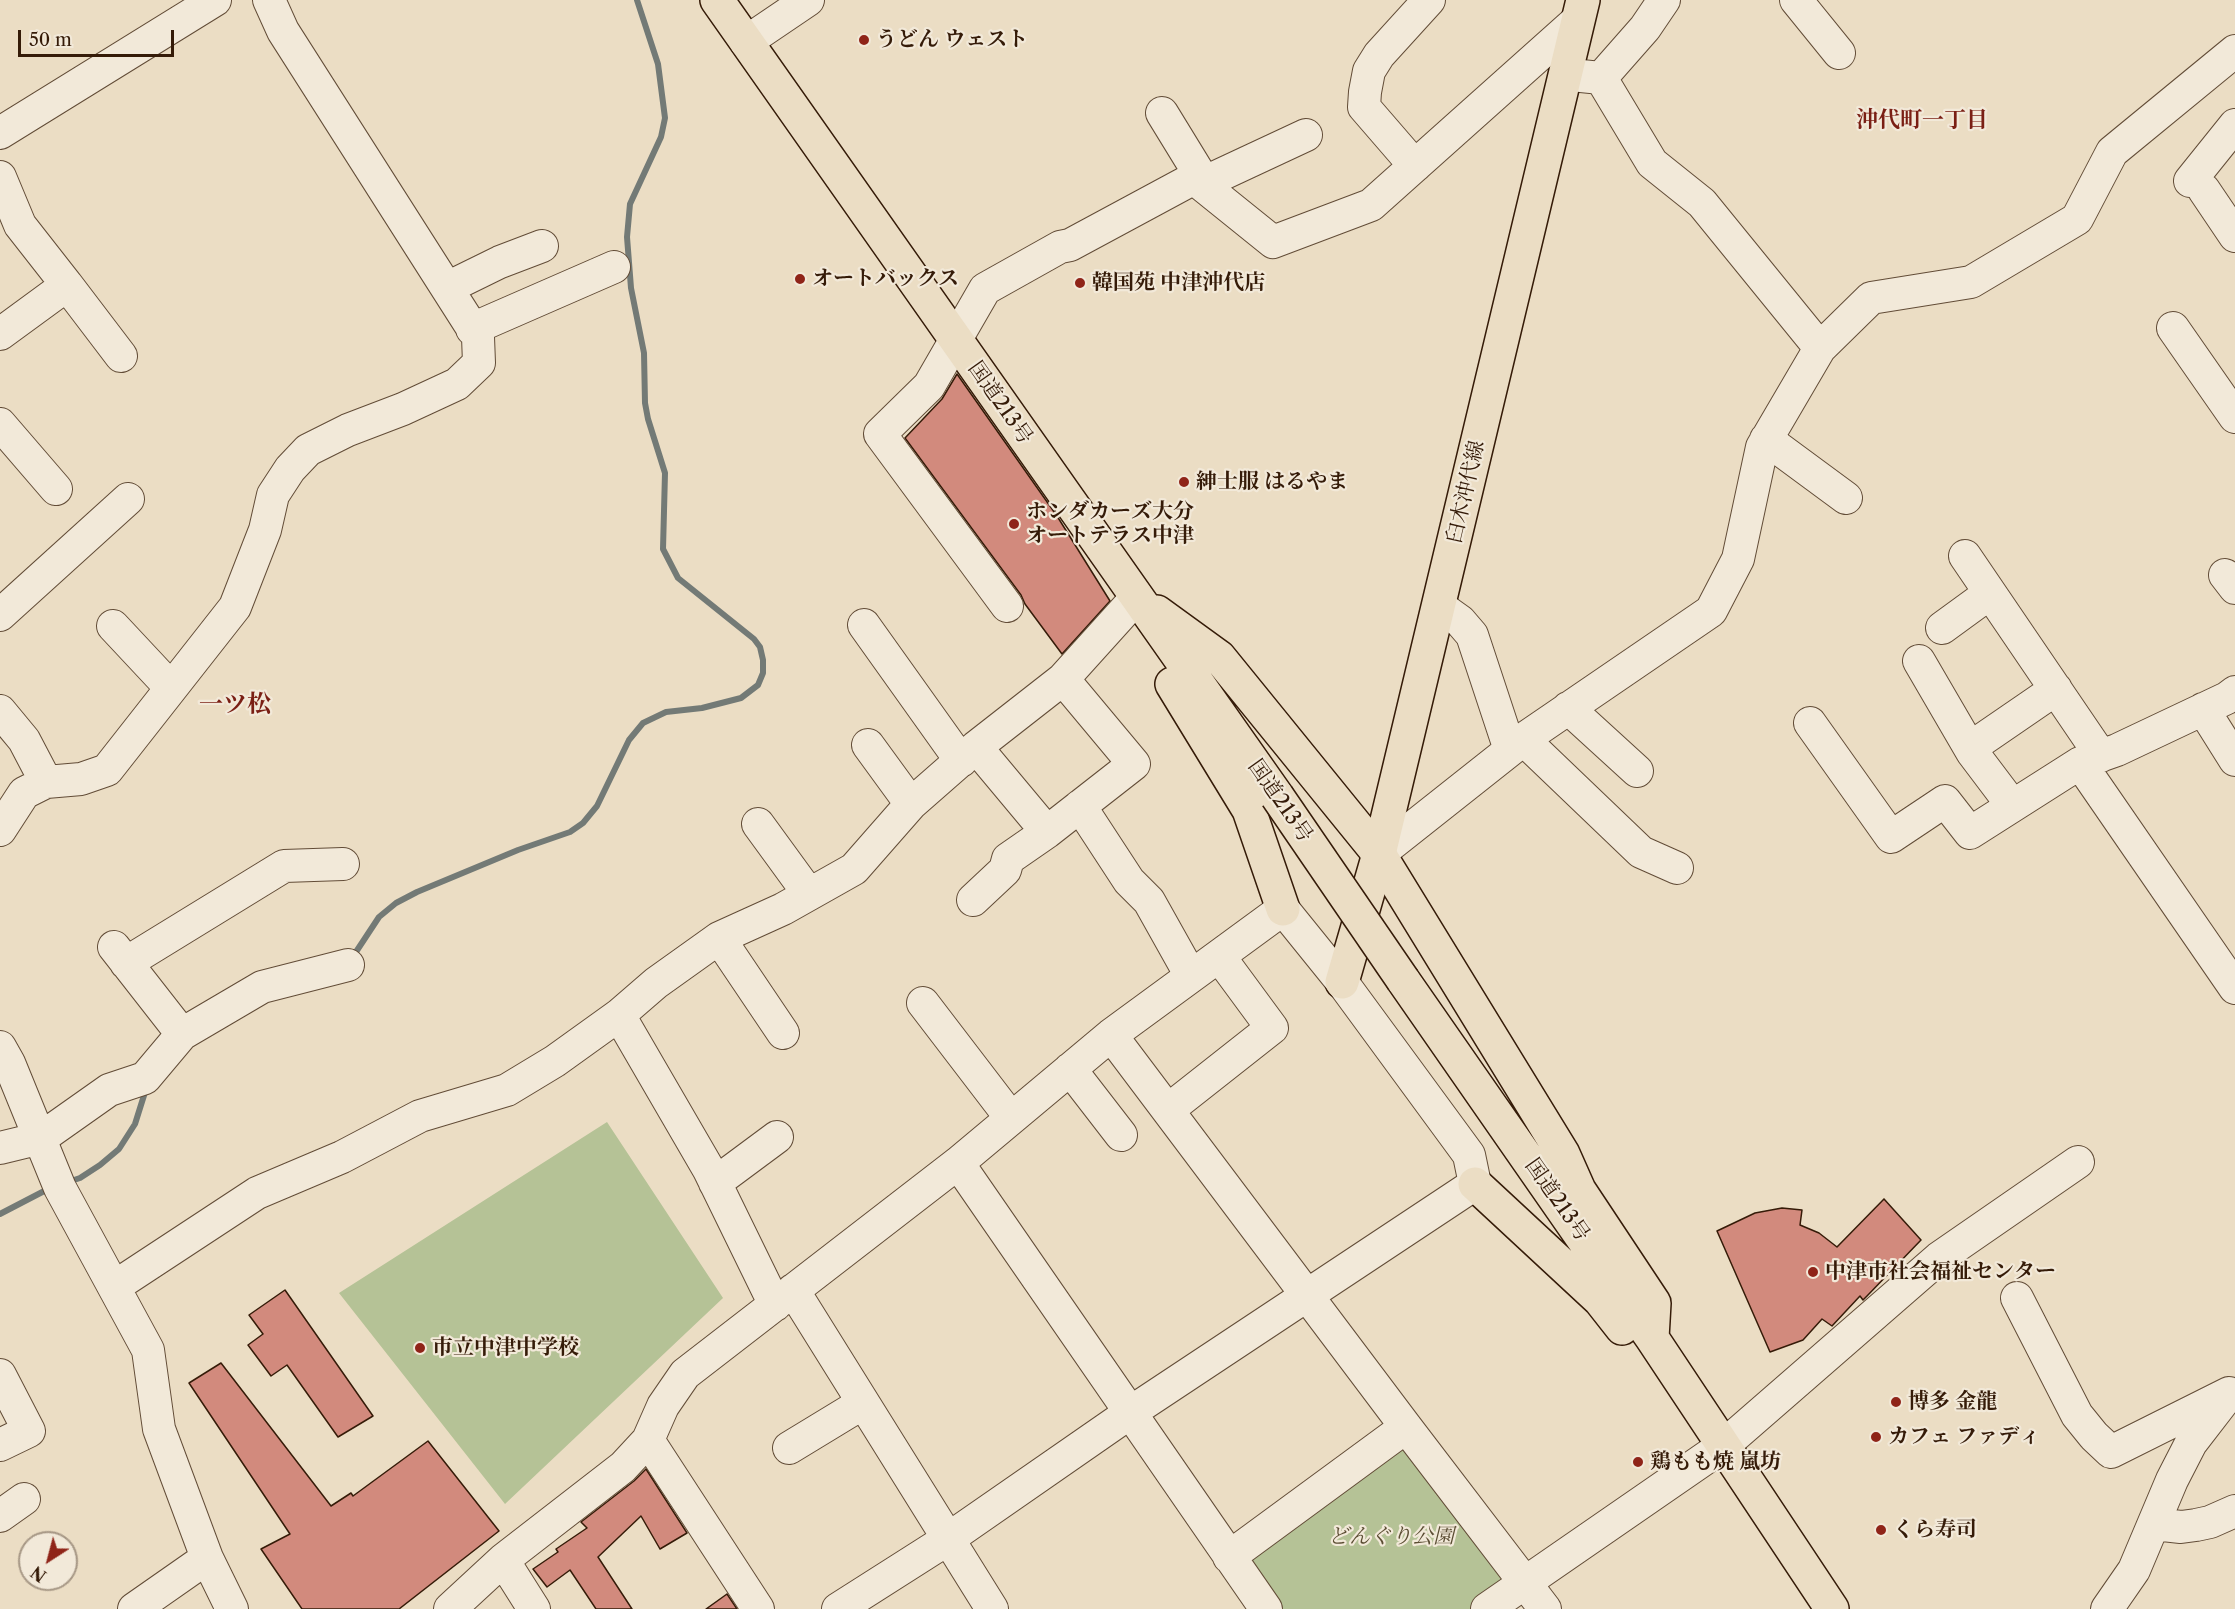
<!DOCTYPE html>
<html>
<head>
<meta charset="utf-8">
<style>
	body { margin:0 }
	#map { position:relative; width:2235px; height:1609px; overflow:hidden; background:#ebddc4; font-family:"Libre Caslon Text",serif }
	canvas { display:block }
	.north { position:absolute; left:18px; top:1531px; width:60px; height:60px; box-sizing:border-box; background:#f2e9d9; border:2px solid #a69785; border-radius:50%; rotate:216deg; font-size:16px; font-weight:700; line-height:24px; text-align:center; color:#351b08 }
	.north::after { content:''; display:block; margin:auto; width:21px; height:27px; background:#8f2418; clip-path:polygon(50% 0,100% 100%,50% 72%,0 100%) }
	.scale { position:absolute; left:18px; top:30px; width:156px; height:27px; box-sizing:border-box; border:3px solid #351b08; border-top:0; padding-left:8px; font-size:18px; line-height:21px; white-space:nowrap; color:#351b08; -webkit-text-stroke:4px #f2e9d9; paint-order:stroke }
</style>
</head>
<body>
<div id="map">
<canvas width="2235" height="1609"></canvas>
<div class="north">N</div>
<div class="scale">50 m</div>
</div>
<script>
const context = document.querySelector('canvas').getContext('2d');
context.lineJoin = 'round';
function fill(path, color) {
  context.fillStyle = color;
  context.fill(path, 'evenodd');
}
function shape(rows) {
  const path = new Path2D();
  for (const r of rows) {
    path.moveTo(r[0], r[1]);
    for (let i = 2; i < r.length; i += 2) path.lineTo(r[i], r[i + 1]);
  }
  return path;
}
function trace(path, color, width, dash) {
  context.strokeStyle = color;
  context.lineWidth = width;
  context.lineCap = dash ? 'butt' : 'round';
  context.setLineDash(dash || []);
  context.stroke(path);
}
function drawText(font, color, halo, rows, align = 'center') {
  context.font = font + ' "Libre Caslon Text","Noto Serif JP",serif';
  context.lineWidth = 4.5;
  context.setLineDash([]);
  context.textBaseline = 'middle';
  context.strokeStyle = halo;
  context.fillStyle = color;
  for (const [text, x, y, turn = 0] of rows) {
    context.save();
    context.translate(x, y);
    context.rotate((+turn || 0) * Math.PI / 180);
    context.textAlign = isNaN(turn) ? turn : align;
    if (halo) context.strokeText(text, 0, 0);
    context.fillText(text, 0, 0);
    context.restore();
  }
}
fill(shape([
	[607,1122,723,1298,505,1504,339,1293],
	[1399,1444,1508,1569,1502,1588,1472,1609,1276,1609,1246,1566,1252,1546]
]), '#b5c296');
trace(shape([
	[352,958,379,917,396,903,417,892,518,850,570,832,583,823,597,806,629,740,643,723,666,712,702,708,741,698,758,685,763,673,763,660,760,647,754,639,678,578,663,549,665,473,648,419,645,403,644,353,631,288,627,237,630,204,661,137,665,118,658,64,637,0],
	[68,1182,80,1178,100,1165,119,1149,135,1124,146,1089],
	[0,1214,50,1188]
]), '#737a76', 6);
const building = shape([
	[957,374,1057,516,1110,601,1062,654,1025,604,1021,595,905,438,942,399,957,374],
	[1884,1199,1921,1240,1867,1296,1863,1300,1860,1296,1832,1326,1822,1319,1803,1340,1770,1352,1717,1231,1755,1213,1782,1208,1802,1210,1800,1225,1819,1233,1837,1247,1884,1199],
	[285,1290,373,1416,338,1437,287,1365,271,1376,248,1345,263,1334,249,1315,285,1290],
	[221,1363,331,1506,351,1493,353,1496,428,1441,499,1531,399,1609,302,1609,261,1549,290,1534,189,1383,221,1363],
	[646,1469,687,1533,660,1549,641,1516,598,1557,632,1609,596,1609,570,1570,547,1587,533,1569,558,1552,556,1549,587,1528,581,1522,634,1481,646,1469],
	[727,1594,737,1609,706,1609,727,1594]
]);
fill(building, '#d28a7d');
trace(building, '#351b08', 1.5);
const minor = shape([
	[1796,0,1839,53],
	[746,42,808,0],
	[1581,76,1601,78,1645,28,1664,0],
	[1601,78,1652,163,1702,203,1820,348],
	[1162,113,1200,175],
	[0,133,215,0],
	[1415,166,1364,107,1365,92,1369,71,1379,55,1429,0],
	[0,177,20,225,67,285,0,334],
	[2190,181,2235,125],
	[1201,184,1306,135],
	[2204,190,2235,236],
	[67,285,121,356],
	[447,288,500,262,542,246],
	[2173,328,2235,417],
	[472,329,614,267],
	[0,424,56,489],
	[1766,439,1846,498],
	[1965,556,2101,756],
	[2225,575,2235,588],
	[1007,606,880,434,929,386,985,289,1060,247,1070,245,1200,175,1201,184,1273,242,1371,205,1578,20],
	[1439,606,1460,621,1472,635,1510,750],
	[0,615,128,499],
	[864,625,961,761],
	[113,626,171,688],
	[1942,628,1990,593],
	[1919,661,1972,752,2012,805],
	[2235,692,2227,698,2117,750,2080,763,2235,988],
	[1568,708,1637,771],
	[2203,709,2235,760],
	[0,711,24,740,46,782],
	[1810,723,1891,837,1945,801,1970,833,2080,763],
	[1523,739,1641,852,1677,868],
	[868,745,911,804],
	[976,747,1047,832,1134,764,1063,679],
	[1970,748,2056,689],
	[1080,806,1129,881,1149,901,1191,976],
	[758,824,809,894],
	[0,830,24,793,46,782,81,779,107,770,235,607,265,530,273,495,290,469,308,450,348,430,403,409,457,384,479,363,478,337,283,31,269,0],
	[1379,854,1528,736,1711,611,1738,559,1762,447,1820,348,1871,298,1971,282,2077,219,2112,152,2235,51],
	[973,900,1005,870,1008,859,1047,832],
	[719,938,783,1033],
	[114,947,182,1034],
	[126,963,284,866,343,864],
	[923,1003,1011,1118],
	[619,1015,709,1170,775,1305],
	[1111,1035,1406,1427,1545,1609],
	[0,1047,9,1063,60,1188,148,1350,159,1429,207,1558,232,1609],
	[1070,1069,1121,1135],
	[1168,1110,1272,1028,1219,956],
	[0,1148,41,1138,109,1090,145,1078,182,1034,262,987,348,965],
	[958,1163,1266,1609],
	[715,1183,777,1137],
	[114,1287,257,1193,342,1157,420,1116,507,1090,555,1061,619,1015,656,983,719,938,783,909,854,869,911,804,976,747,1063,679,1137,597],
	[793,1290,992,1609],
	[2017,1298,2077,1415,2094,1436,2111,1452,2229,1393],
	[0,1375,29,1431,0,1445],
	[648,1440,758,1609],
	[789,1448,863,1403],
	[0,1516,24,1499],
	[2154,1524,2181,1527,2196,1525,2210,1522,2235,1511],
	[1229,1557,1406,1427],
	[503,1560,534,1609],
	[134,1609,207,1558],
	[450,1609,503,1560,623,1467,648,1440,663,1406,685,1374,958,1163,1111,1035,1283,909,1342,982,1469,1155,1475,1184,1131,1412,948,1539,838,1609],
	[1487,1609,1723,1446,1939,1258,2078,1162],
	[2107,1609,2134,1570,2172,1480,2191,1443,2225,1399]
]);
const major = shape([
	[1342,982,1379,854,1583,0]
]);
const highway = shape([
	[717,0,1277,796],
	[1157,612,1219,657,1379,854,1563,1154,1579,1190,1654,1303,1652,1338],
	[1172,684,1249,810,1283,909],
	[1403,980,1652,1338,1832,1609],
	[1475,1184,1600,1300,1622,1328]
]);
trace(minor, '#624c37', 34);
trace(major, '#351b08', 36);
trace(highway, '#351b08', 36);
trace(minor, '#f2e9d9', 32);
trace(major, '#ebddc4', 33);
trace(highway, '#ebddc4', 33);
const highwayBridge = shape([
	[1277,796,1403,980]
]);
trace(highwayBridge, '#351b08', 36, []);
trace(highwayBridge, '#ebddc4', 33);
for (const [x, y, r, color] of [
	[864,40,6,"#8f2418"],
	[800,279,6,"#8f2418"],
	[1080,283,6,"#8f2418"],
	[1184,482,6,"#8f2418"],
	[1014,524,6,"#8f2418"],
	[1813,1272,6,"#8f2418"],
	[420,1348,6,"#8f2418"],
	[1896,1402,6,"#8f2418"],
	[1876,1437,6,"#8f2418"],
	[1638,1462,6,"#8f2418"],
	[1881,1530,6,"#8f2418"]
]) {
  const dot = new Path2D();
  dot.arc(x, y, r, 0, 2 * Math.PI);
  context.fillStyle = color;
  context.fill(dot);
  trace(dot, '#f2e9d9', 2);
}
drawText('bold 21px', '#351b08', '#f2e9d9', [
	["うどん ウェスト",876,40],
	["オートバックス",812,279],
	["韓国苑 中津沖代店",1092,283],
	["紳士服 はるやま",1196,482],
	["ホンダカーズ大分",1026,512],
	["オートテラス中津",1026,536],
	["中津市社会福祉センター",1825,1272],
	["市立中津中学校",432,1348],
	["博多 金龍",1908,1402],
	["カフェ ファディ",1888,1437],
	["鶏もも焼 嵐坊",1650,1462],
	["くら寿司",1893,1530]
], 'left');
drawText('21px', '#351b08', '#f2e9d9', [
	["国道213号",1000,403,55],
	["臼木沖代線",1466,492,-77],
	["国道213号",1280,801,55],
	["国道213号",1557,1200,55]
]);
drawText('italic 21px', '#5b4d33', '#f2e9d9', [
	["どんぐり公園",1391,1537]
]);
drawText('bold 22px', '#7a1f14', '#f2e9d9', [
	["沖代町一丁目",1922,121]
]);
drawText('bold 24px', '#7a1f14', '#f2e9d9', [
	["一ツ松",235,705]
]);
</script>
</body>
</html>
